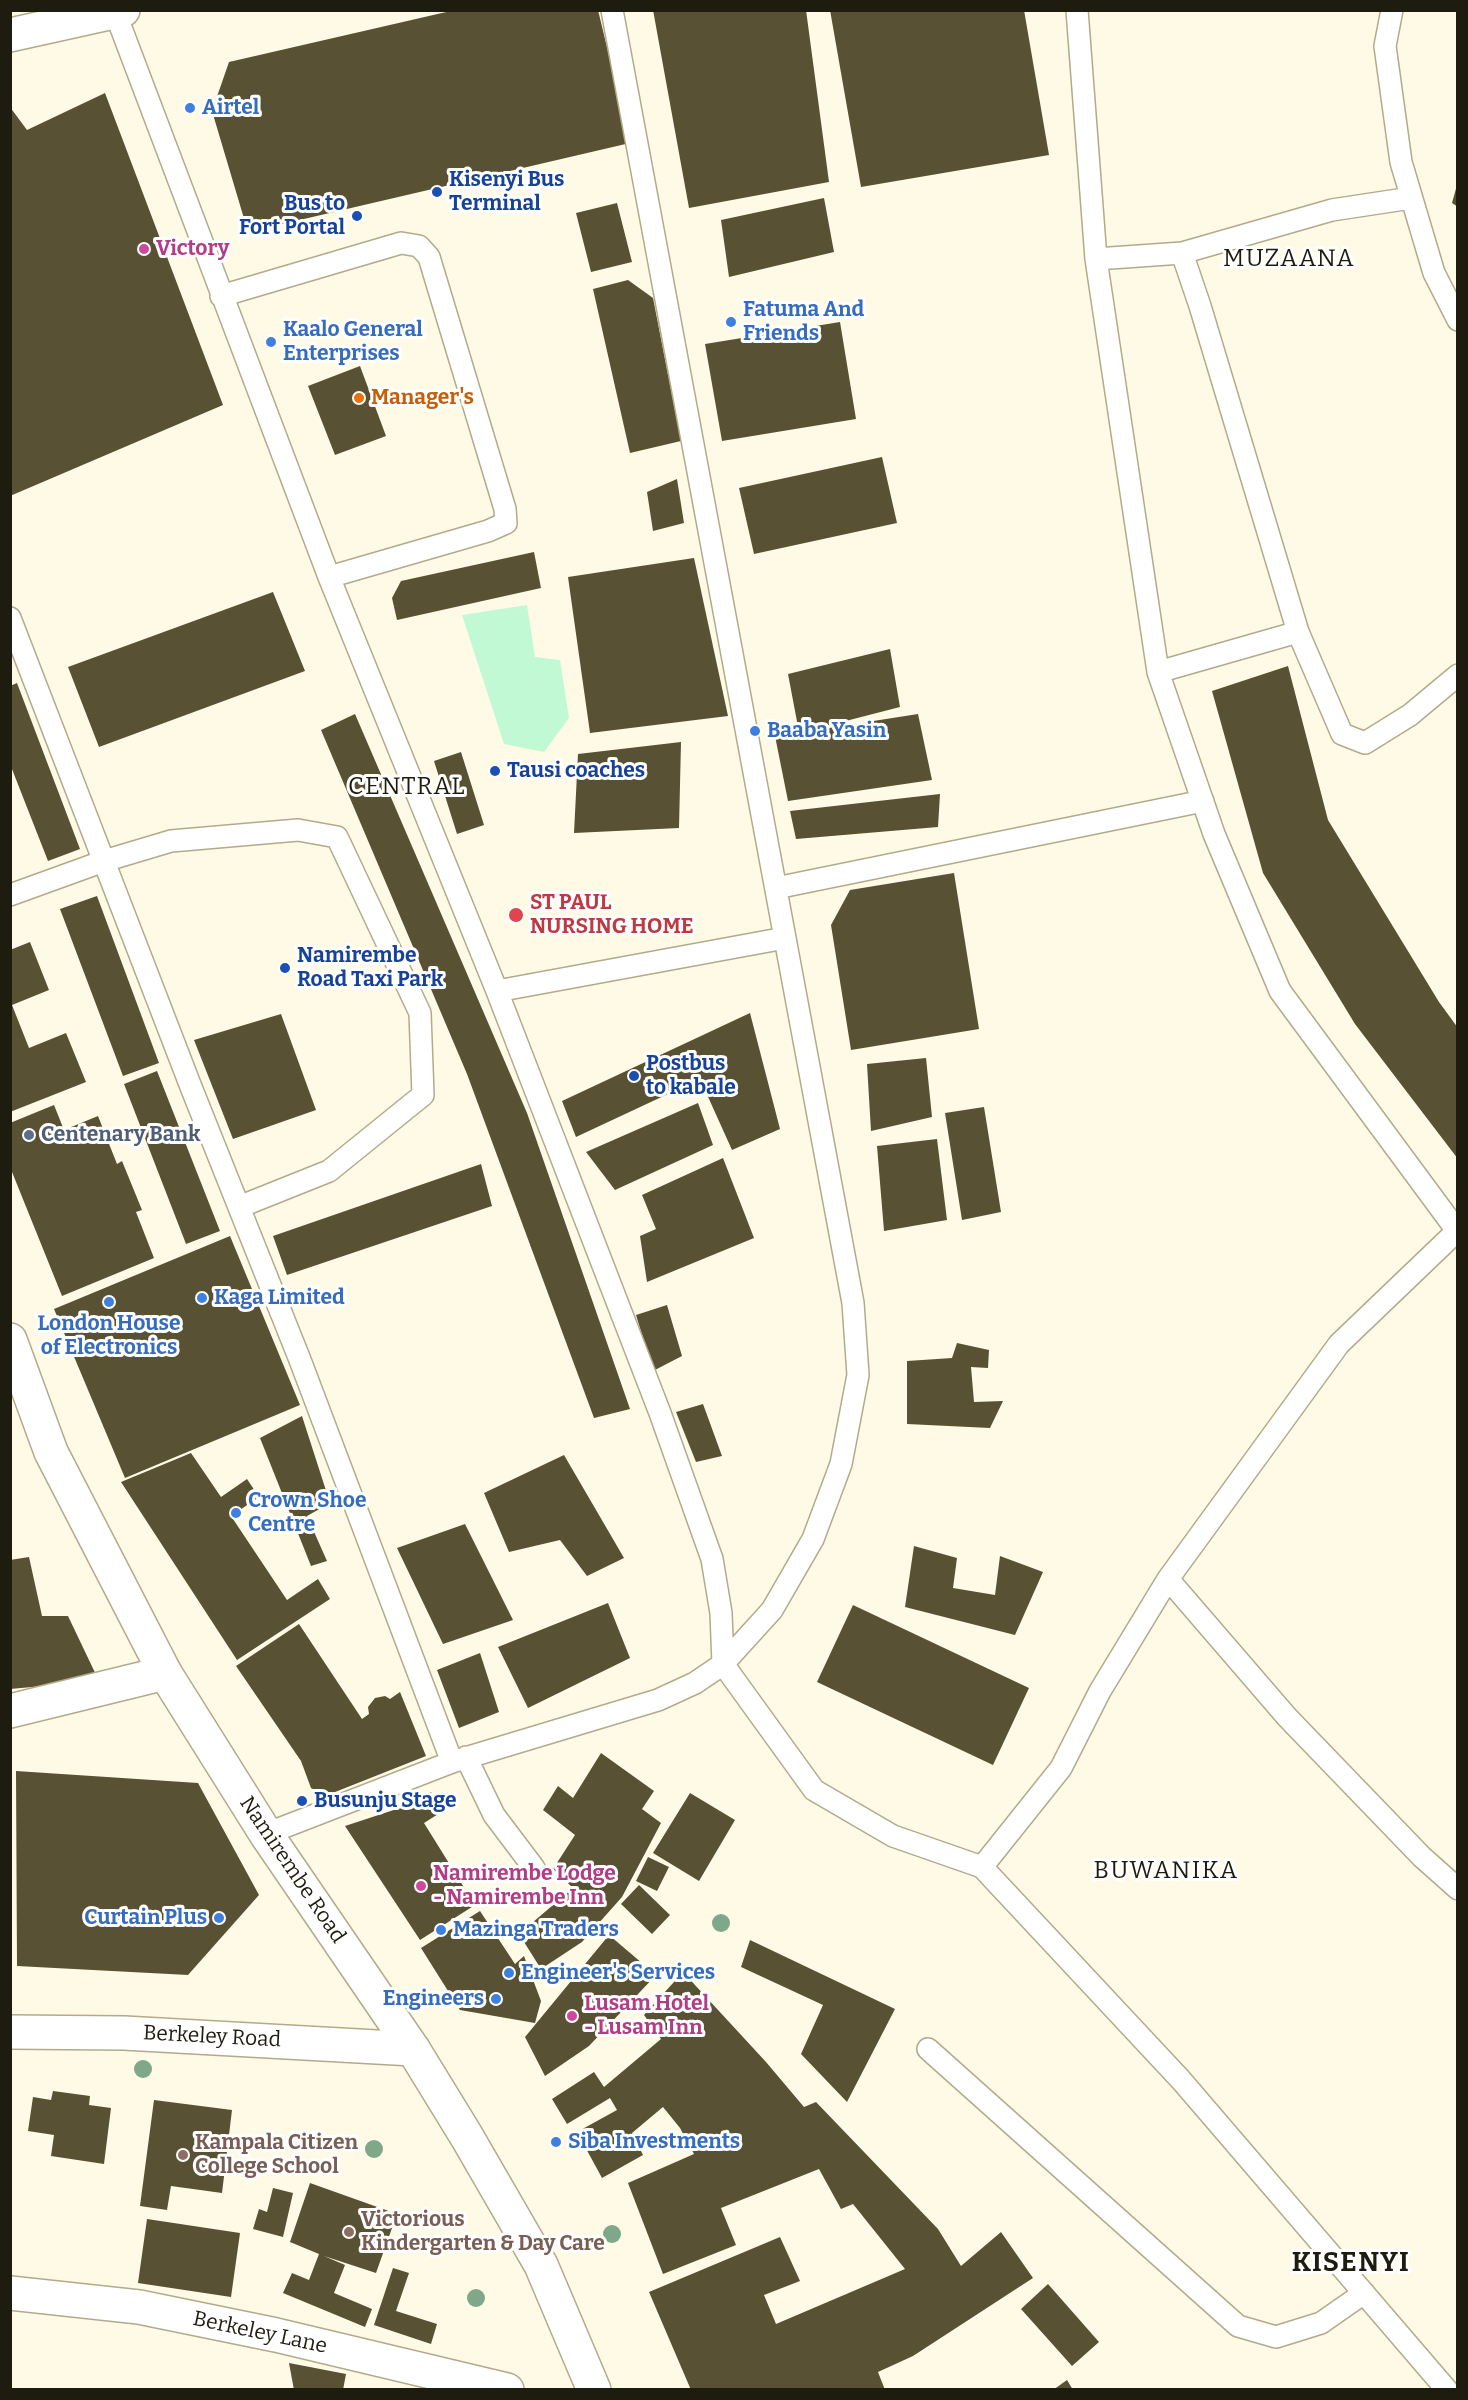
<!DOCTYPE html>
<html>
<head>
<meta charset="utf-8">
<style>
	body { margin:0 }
	#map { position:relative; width:1468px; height:2400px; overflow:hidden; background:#fffae6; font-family:Bitter,serif }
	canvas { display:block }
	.frame { position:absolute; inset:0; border:12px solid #1e1c0f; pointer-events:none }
</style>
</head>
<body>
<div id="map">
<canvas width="1468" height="2400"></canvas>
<div class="frame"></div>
</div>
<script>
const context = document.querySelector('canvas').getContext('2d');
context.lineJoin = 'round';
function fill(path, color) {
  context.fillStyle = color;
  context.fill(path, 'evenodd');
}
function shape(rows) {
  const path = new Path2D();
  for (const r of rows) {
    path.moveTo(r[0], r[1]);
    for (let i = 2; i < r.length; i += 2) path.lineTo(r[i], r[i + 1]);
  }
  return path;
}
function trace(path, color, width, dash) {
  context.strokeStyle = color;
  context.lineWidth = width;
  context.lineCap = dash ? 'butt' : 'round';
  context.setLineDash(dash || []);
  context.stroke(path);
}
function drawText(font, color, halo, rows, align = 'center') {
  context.font = font + ' Bitter,serif';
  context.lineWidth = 6;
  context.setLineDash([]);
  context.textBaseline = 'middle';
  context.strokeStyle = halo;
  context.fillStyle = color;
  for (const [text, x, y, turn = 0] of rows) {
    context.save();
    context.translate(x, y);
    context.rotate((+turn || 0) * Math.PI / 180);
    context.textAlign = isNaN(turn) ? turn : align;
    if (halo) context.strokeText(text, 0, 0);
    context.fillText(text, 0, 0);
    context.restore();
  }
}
fill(shape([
	[527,605,535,657,560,660,569,718,544,752,504,744,462,615]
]), '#c1f9d5');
fill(shape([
	[455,10,598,10,630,143,248,232,212,111,229,62],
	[653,10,806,10,829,182,689,208],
	[830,10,1024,10,1049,155,861,187],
	[105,93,223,405,10,496,10,107,27,130],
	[1457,185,1458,185,1458,207,1452,203],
	[824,198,834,252,729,277,721,220],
	[617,203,632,262,591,272,576,213],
	[628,280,653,298,681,441,630,453,593,289],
	[840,322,856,419,722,441,705,344],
	[360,366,386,436,335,455,308,386],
	[882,457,897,523,754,554,739,488],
	[677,479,684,523,653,531,647,492],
	[534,552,541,588,397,620,392,598,401,581],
	[694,558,728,716,590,733,568,577],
	[273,592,305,671,99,747,68,667],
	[890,649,900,707,803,732,918,714,932,780,788,801,775,736,799,732,788,674],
	[1288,666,1328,820,1439,1002,1458,1028,1458,1159,1355,1024,1263,873,1212,691],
	[17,683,80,849,48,861,10,764,10,686],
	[355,714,527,1113,630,1409,594,1418,467,1074,321,730],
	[681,742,679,828,574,833,578,754],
	[461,752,484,825,457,834,434,761],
	[940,794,938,827,796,839,790,811],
	[954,873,979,1029,851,1050,831,925,850,890],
	[97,896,159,1063,123,1076,60,909],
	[30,942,49,990,12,1005,29,1048,66,1033,86,1082,10,1112,10,950],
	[750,1013,780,1129,732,1150,700,1079,576,1137,562,1101],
	[281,1014,316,1110,233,1139,194,1040],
	[926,1058,932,1117,871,1131,867,1064],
	[157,1071,220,1231,186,1244,124,1084],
	[698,1103,713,1145,615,1190,586,1152],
	[54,1105,64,1130,98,1116,117,1164,122,1161,142,1210,136,1212,154,1258,62,1296,10,1167,10,1123],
	[984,1107,1001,1212,962,1220,945,1113],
	[937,1139,947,1220,884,1231,877,1146],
	[723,1158,754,1238,647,1282,640,1236,656,1229,642,1195],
	[481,1164,492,1206,287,1275,273,1236],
	[230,1236,300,1405,125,1478,54,1309],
	[667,1305,682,1356,653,1371,636,1315],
	[957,1343,989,1350,988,1368,971,1367,974,1402,1003,1401,990,1428,907,1424,907,1361,952,1358],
	[703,1404,722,1456,696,1462,676,1412],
	[302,1416,330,1503,307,1516,327,1561,311,1566,260,1438],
	[191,1453,221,1497,247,1479,259,1497,231,1516,287,1600,318,1579,330,1599,237,1660,121,1482],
	[564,1455,624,1558,587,1576,560,1540,509,1552,484,1493],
	[465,1524,513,1620,443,1644,397,1548],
	[914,1546,957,1558,953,1588,995,1595,1000,1556,1043,1572,1015,1635,905,1607],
	[29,1557,42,1616,68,1616,99,1681,10,1689,10,1560],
	[608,1603,630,1658,528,1708,498,1647],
	[853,1605,1029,1688,993,1765,817,1682],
	[299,1624,362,1719,369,1714,368,1707,375,1698,385,1696,390,1699,400,1692,426,1756,325,1796,311,1788,301,1761,236,1666],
	[480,1653,499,1712,459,1728,437,1670],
	[601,1753,654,1791,642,1809,661,1823,622,1897,582,1942,541,1969,519,1934,573,1888,553,1869,575,1835,543,1810,558,1786,573,1798],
	[16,1771,198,1783,259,1895,188,1975,17,1966],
	[431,1792,443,1811,424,1823,475,1905,420,1940,345,1826,412,1804],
	[690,1793,735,1820,699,1881,653,1853],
	[648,1857,669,1867,657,1891,636,1881],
	[639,1885,670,1915,652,1934,621,1904],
	[480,1911,515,1964,524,1956,541,2001,535,2023,460,2010,421,1948],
	[609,1935,656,1975,589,2046,545,2076,525,2037],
	[750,1940,895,2009,847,2102,801,2054,823,2005,741,1967],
	[683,1972,766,2062,804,2107,816,2102,938,2229,961,2266,1001,2232,1033,2278,913,2356,878,2372,885,2390,691,2390,649,2292,780,2237,800,2281,764,2295,776,2324,905,2269,853,2204,841,2209,819,2169,721,2208,736,2245,663,2274,628,2183,694,2154,680,2128,663,2107,632,2133,643,2155,602,2178,577,2132,617,2110,610,2098,567,2124,552,2099,594,2072,604,2087,661,2039,644,2015],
	[53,2091,90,2096,89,2105,111,2108,104,2164,51,2156,54,2135,28,2131,33,2097,51,2100],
	[154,2100,232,2110,222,2193,171,2186,167,2210,140,2206],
	[310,2183,397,2214,376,2273,324,2256,345,2265,334,2293,372,2309,365,2327,283,2293,292,2273,309,2280,319,2254,290,2242],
	[273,2188,293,2193,283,2237,253,2229,259,2209,267,2212],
	[147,2219,240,2233,231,2297,138,2283],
	[393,2268,409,2273,396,2311,437,2324,431,2344,374,2325],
	[1048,2284,1099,2342,1072,2366,1021,2309],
	[289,2363,346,2374,343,2390,294,2390],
	[1067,2380,1073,2390,1053,2390]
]), '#585134');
const lane = shape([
	[1077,10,1096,259,1158,672,1214,834,1280,991,1458,1232],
	[1392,10,1385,46,1401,162,1434,273,1458,320],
	[115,12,329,577,497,991,660,1413,712,1559,721,1613,723,1664,814,1790,893,1836,982,1867,1181,2080,1447,2390],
	[1182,253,1332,210,1411,198],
	[1096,259,1182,253,1200,306,1298,632],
	[221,296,401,243,419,246,429,257,505,509,506,523,488,531,329,577],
	[10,618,191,1087,300,1360,452,1762],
	[1158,672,1298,632,1342,734,1365,743,1410,715,1458,675],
	[776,888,1203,801],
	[10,895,104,861,171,841,298,830,337,837,420,1013,423,1095,329,1171,239,1207],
	[497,991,785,938],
	[1168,1579,1287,1717,1422,1857,1458,1889],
	[466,1757,494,1815,534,1868],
	[266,1834,452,1762,658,1700,695,1683,723,1664,772,1610,813,1539,841,1464,858,1375,853,1303,612,10],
	[982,1867,1061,1768,1100,1691,1168,1579,1339,1344,1457,1231],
	[928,2049,1238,2326,1276,2337,1321,2323,1364,2293]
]);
const street = shape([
	[10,1711,165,1673],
	[10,2032,124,2033,413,2049],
	[10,2293,139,2307,276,2335,507,2390]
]);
const secondary = shape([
	[10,35,123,10],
	[10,1340,51,1452,165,1673,266,1834,413,2049,467,2137,541,2265,594,2390]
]);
trace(lane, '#b2ab8b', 24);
trace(street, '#b2ab8b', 36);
trace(secondary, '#b2ab8b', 36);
trace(lane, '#fff', 21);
trace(street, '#fff', 33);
trace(secondary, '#fff', 33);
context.fillStyle = '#7fa789';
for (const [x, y] of [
	[721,1923],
	[143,2069],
	[374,2149],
	[612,2234],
	[476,2298]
]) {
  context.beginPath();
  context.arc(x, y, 9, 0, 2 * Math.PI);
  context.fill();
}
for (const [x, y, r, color] of [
	[190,108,6,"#3f7fe0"],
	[437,192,6,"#1a4fb4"],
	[357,216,6,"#1a4fb4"],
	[144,249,6,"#d1479c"],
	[731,322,6,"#3f7fe0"],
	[271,342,6,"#3f7fe0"],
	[359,398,6,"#e8710a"],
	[755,731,6,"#3f7fe0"],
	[495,771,6,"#1a4fb4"],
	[516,915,8,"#e0444e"],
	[285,968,6,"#1a4fb4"],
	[634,1076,6,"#1a4fb4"],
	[29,1135,6,"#5c6f8a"],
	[202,1298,6,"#3f7fe0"],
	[109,1302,6,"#3f7fe0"],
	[236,1513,6,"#3f7fe0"],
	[302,1801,6,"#1a4fb4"],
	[421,1886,6,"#d1479c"],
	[219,1918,6,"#3f7fe0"],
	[441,1930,6,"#3f7fe0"],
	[509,1973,6,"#3f7fe0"],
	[496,1999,6,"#3f7fe0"],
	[572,2016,6,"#d1479c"],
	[556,2142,6,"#3f7fe0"],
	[183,2155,6,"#8d6e63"],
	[349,2232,6,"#8d6e63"]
]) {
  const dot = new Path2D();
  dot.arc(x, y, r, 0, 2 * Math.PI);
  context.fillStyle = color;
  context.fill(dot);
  trace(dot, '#fff', 2);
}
drawText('bold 21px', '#366cbe', '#fff', [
	["Airtel",202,108],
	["Fatuma And",743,310],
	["Friends",743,334],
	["Kaalo General",283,330],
	["Enterprises",283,354],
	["Baaba Yasin",767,731],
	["Kaga Limited",214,1298],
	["London House",109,1324,"center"],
	["of Electronics",109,1348,"center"],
	["Crown Shoe",248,1501],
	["Centre",248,1525],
	["Curtain Plus",207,1918,"right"],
	["Mazinga Traders",453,1930],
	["Engineer's Services",521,1973],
	["Engineers",484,1999,"right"],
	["Siba Investments",568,2142]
], 'left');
drawText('bold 21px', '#164399', '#fff', [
	["Kisenyi Bus",449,180],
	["Terminal",449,204],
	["Bus to",345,204,"right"],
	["Fort Portal",345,228,"right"],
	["Tausi coaches",507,771],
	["Namirembe",297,956],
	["Road Taxi Park",297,980],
	["Postbus",646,1064],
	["to kabale",646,1088],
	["Busunju Stage",314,1801]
], 'left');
drawText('bold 21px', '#b23c85', '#fff', [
	["Victory",156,249],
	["Namirembe Lodge",433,1874],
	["- Namirembe Inn",433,1898],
	["Lusam Hotel",584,2004],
	["- Lusam Inn",584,2028]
], 'left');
drawText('bold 21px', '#c56008', '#fff', [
	["Manager's",371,398]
], 'left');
drawText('bold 21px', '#be3a42', '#fff', [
	["ST PAUL",530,903],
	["NURSING HOME",530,927]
], 'left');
drawText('bold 21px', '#4e5e75', '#fff', [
	["Centenary Bank",41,1135]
], 'left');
drawText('21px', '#1e1c0f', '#fff', [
	["Namirembe Road",292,1870,56],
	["Berkeley Road",212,2037,3],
	["Berkeley Lane",260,2333,12]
]);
drawText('bold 21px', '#785e54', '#fff', [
	["Kampala Citizen",195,2143],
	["College School",195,2167],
	["Victorious",361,2220],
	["Kindergarten & Day Care",361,2244]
], 'left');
context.letterSpacing = '1.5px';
drawText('24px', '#1e1c0f', '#fff', [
	["MUZAANA",1289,259],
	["CENTRAL",407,787],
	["BUWANIKA",1166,1871]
]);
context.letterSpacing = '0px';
context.letterSpacing = '1.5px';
drawText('bold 27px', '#1e1c0f', '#fff', [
	["KISENYI",1351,2263]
]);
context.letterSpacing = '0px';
</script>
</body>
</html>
